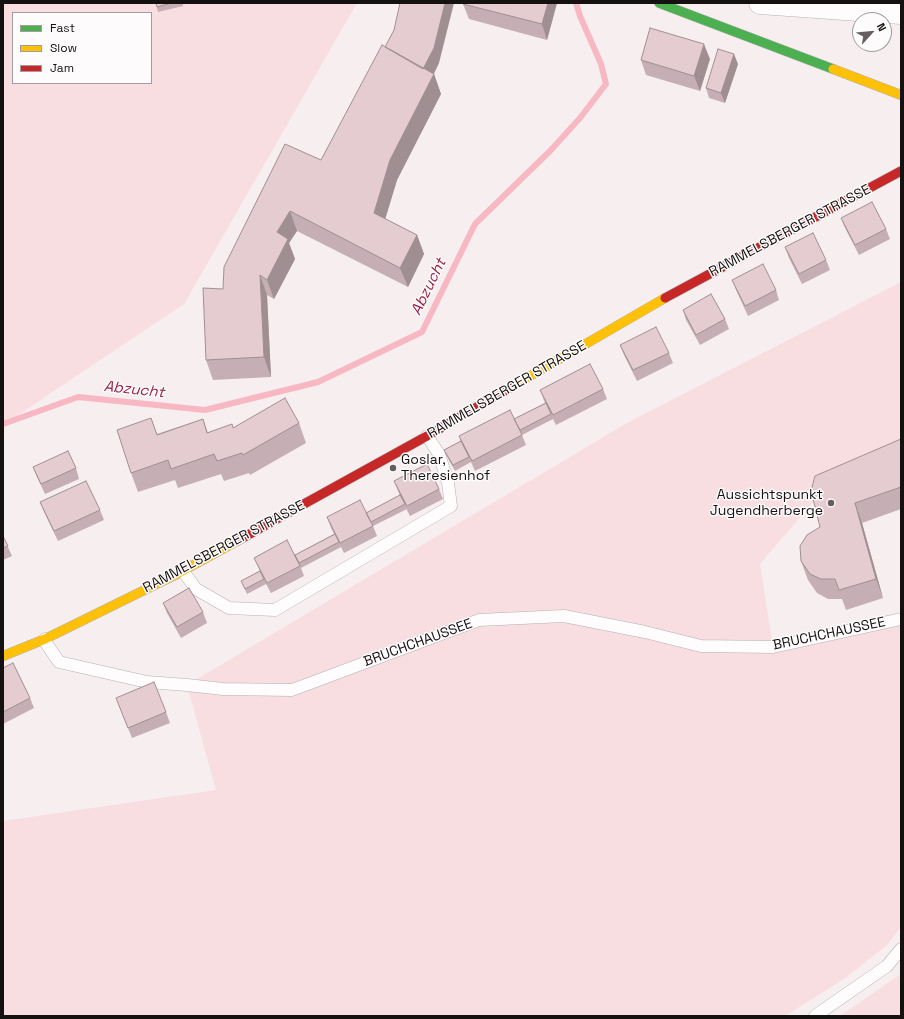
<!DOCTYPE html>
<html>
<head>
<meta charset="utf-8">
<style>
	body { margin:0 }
	#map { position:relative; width:904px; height:1019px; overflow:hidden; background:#f6eeef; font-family:"Space Grotesk",sans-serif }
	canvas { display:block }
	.frame { position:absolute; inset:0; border:4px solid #151111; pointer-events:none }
	.legend { position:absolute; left:12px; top:12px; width:140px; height:72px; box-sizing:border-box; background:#fefbfc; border:1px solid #a19d9e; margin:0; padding:5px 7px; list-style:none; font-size:12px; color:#151111 }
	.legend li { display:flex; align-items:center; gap:8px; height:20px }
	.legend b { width:20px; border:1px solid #a19d9e }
	.north { position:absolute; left:852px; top:12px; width:40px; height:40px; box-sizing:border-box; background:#fefbfc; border:1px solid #a19d9e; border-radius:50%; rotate:63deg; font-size:11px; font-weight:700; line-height:16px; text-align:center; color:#151111 }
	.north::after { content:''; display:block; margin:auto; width:14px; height:18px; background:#645e5f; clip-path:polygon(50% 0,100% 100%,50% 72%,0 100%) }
</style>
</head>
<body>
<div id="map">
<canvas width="904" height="1019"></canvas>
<div class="frame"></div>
<ul class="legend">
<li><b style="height:5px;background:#4caf50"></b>Fast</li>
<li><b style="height:5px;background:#ffc107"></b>Slow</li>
<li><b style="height:5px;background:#c62828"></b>Jam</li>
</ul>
<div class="north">N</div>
</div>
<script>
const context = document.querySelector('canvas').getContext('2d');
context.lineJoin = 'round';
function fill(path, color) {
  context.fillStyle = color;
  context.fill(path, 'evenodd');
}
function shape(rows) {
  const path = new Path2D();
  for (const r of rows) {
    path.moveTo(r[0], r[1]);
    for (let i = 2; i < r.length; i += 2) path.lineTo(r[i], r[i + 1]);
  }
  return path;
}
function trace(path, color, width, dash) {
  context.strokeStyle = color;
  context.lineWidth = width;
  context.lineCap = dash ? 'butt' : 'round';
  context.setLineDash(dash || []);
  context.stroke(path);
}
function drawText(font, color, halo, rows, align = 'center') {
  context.font = font + ' "Space Grotesk",sans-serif';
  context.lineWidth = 3;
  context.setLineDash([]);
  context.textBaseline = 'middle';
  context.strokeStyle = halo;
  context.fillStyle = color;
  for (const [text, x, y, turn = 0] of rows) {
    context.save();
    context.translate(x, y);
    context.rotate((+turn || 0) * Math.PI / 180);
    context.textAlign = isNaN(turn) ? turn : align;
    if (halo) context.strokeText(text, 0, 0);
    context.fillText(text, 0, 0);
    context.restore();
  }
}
fill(shape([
	[3,3,357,3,184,304,3,425],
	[13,13,151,13,151,83,13,83],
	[901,282,901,453,830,482,760,564,773,647,901,619,901,927,887,945,844,979,785,1016,3,1016,3,821,216,790,187,685,627,423],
	[901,974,901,1016,840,1016]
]), '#f8dde1');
trace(shape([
	[3,424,78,397,205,410,318,382,422,332,475,224,550,151,580,118,606,84,601,64,580,16,576,3]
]), '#f7b8c4', 6);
const lane = shape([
	[183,571,196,589,229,608,275,610,451,506,448,483,439,454,427,436],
	[45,639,46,643,59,662,147,682,187,685,223,689,292,690,479,620,564,616,645,632,701,646,773,647,901,619],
	[815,1016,887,966,901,949]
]);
const street = shape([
	[760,3,901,13]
]);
const fast = shape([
	[659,3,833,69]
]);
const slow = shape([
	[833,69,901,95],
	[513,386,665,298],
	[3,656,45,639,175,575,237,541]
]);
const jam = shape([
	[665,298,901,171],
	[237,541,427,436,513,386]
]);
trace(lane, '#b6b0b1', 13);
trace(street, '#b6b0b1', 23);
trace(fast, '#b6b0b1', 10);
trace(slow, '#b6b0b1', 10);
trace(jam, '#b6b0b1', 10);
trace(lane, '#fefcfd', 12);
trace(street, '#fefcfd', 22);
trace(fast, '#4caf50', 9);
trace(slow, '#ffc107', 9);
trace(jam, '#c62828', 9);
fill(shape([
	[156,3,183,3,183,6,158,12],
	[557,3,547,40,469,19,463,4],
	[385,47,439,63,434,74,441,94,397,180,385,219,417,235,424,254,408,287,297,231,289,243,295,259,274,299,267,295,271,377,213,380,206,360,223,289,321,160],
	[710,59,700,91,646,75,641,60],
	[738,64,725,103,709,98,706,88],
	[841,218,886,229,890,239,859,255,845,228],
	[785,247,826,260,830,270,802,284,789,258],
	[732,280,776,290,779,300,748,316,736,290],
	[683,310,725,319,729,329,700,345,686,320],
	[620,345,669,353,673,363,637,381,624,355],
	[603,389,607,399,556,425,553,419,522,435,526,445,475,471,471,462,455,471,446,455,444,450,461,441,459,436,514,419,545,403,540,390],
	[151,418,157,434,203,419,208,433,233,428,299,423,306,443,250,475,249,473,224,481,221,474,178,488,175,480,138,492,131,473],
	[901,439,901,509,862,523,883,598,846,610,842,599,828,599,817,593,808,580,801,561,820,527],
	[33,467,76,468,79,479,45,494,37,477],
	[394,481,439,489,443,499,410,516,406,508,407,509,373,526,377,536,344,553,341,547,301,568,304,576,271,593,266,584,247,594,241,581,260,571,254,558,295,555,334,534,331,528,327,517,366,513,400,496],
	[40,502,100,510,104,520,58,541,44,512],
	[3,536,12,556,3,560],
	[163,603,203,612,207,623,181,638,167,613],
	[3,668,30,698,34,708,3,724],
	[116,698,166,712,170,723,132,738]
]), '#c5afb4');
fill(shape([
	[445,3,454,3,439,63,427,87,422,72],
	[548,3,557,3,547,40,542,24],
	[704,44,710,59,700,91,694,76],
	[734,54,738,64,725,103,721,93],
	[434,74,441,94,397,180,381,233,374,213,390,160],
	[290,211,297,231,289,243,295,259,274,299,267,280,277,232],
	[417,235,424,254,408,287,400,268],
	[260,275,267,295,271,377,264,357],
	[855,503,862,523,883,598,876,579]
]), '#a08f92');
const building = shape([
	[156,3,171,3,157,7,156,3],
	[400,3,445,3,434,48,423,69,385,47,394,30,400,3],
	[463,3,548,3,542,24,463,4,463,3],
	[650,28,704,44,694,76,641,60,650,28],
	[382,45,434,74,390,160,374,213,417,235,400,268,290,211,277,232,288,239,267,280,260,275,264,357,206,360,203,288,223,289,224,267,285,144,321,160,382,45],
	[718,49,734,54,721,93,706,88,718,49],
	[872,202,886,229,855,245,841,218,872,202],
	[813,233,826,260,799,274,785,247,813,233],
	[763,264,776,290,745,306,732,280,763,264],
	[711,294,725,319,696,335,683,310,711,294],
	[656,327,669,353,633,370,620,345,656,327],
	[590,364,603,389,553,415,540,390,590,364],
	[285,398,299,423,243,455,242,453,217,461,214,454,171,469,168,460,131,473,117,430,151,418,157,435,203,419,207,433,232,424,233,428,285,398],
	[546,403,551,414,520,430,514,419,546,403],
	[510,410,522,435,472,461,459,436,510,410],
	[901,439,901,487,855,503,876,579,839,590,835,579,821,579,810,574,801,561,800,546,807,535,820,527,811,491,815,476,901,439],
	[461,441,469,457,453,465,444,450,461,441],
	[68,451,76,468,41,484,33,467,68,451],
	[427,464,439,489,407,506,394,481,427,464],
	[86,481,100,510,54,531,40,502,86,481],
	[400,495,405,504,371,522,366,513,400,495],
	[360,500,373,526,340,543,327,517,360,500],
	[335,534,339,542,299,563,295,555,335,534],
	[3,536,8,546,3,548,3,536],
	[287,540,300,566,267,583,254,558,287,540],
	[260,571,264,579,245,589,241,581,260,571],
	[189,588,203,612,177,627,163,603,189,588],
	[13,663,30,698,3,712,3,668,13,663],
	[154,682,166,712,128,728,116,698,154,682]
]);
fill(building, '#e5ccd1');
trace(building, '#a08f92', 1);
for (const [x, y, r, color] of [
	[393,468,4,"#645e5f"],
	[831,503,4,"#645e5f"]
]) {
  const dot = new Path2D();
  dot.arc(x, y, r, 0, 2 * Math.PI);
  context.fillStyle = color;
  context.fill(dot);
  trace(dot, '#fefbfc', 1.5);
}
drawText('14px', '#151111', '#fefbfc', [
	["RAMMELSBERGER STRASSE",790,231,-28],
	["RAMMELSBERGER STRASSE",507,390,-30],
	["RAMMELSBERGER STRASSE",224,547,-28],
	["BRUCHCHAUSSEE",829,634,-12],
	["BRUCHCHAUSSEE",418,643,-20]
]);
drawText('14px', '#151111', '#fefbfc', [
	["Goslar,",401,460],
	["Theresienhof",401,476],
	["Aussichtspunkt",823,495,"right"],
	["Jugendherberge",823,511,"right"]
], 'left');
drawText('italic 15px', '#9a1e46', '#fefbfc', [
	["Abzucht",429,287,-64],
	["Abzucht",134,390,6]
]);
</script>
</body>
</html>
